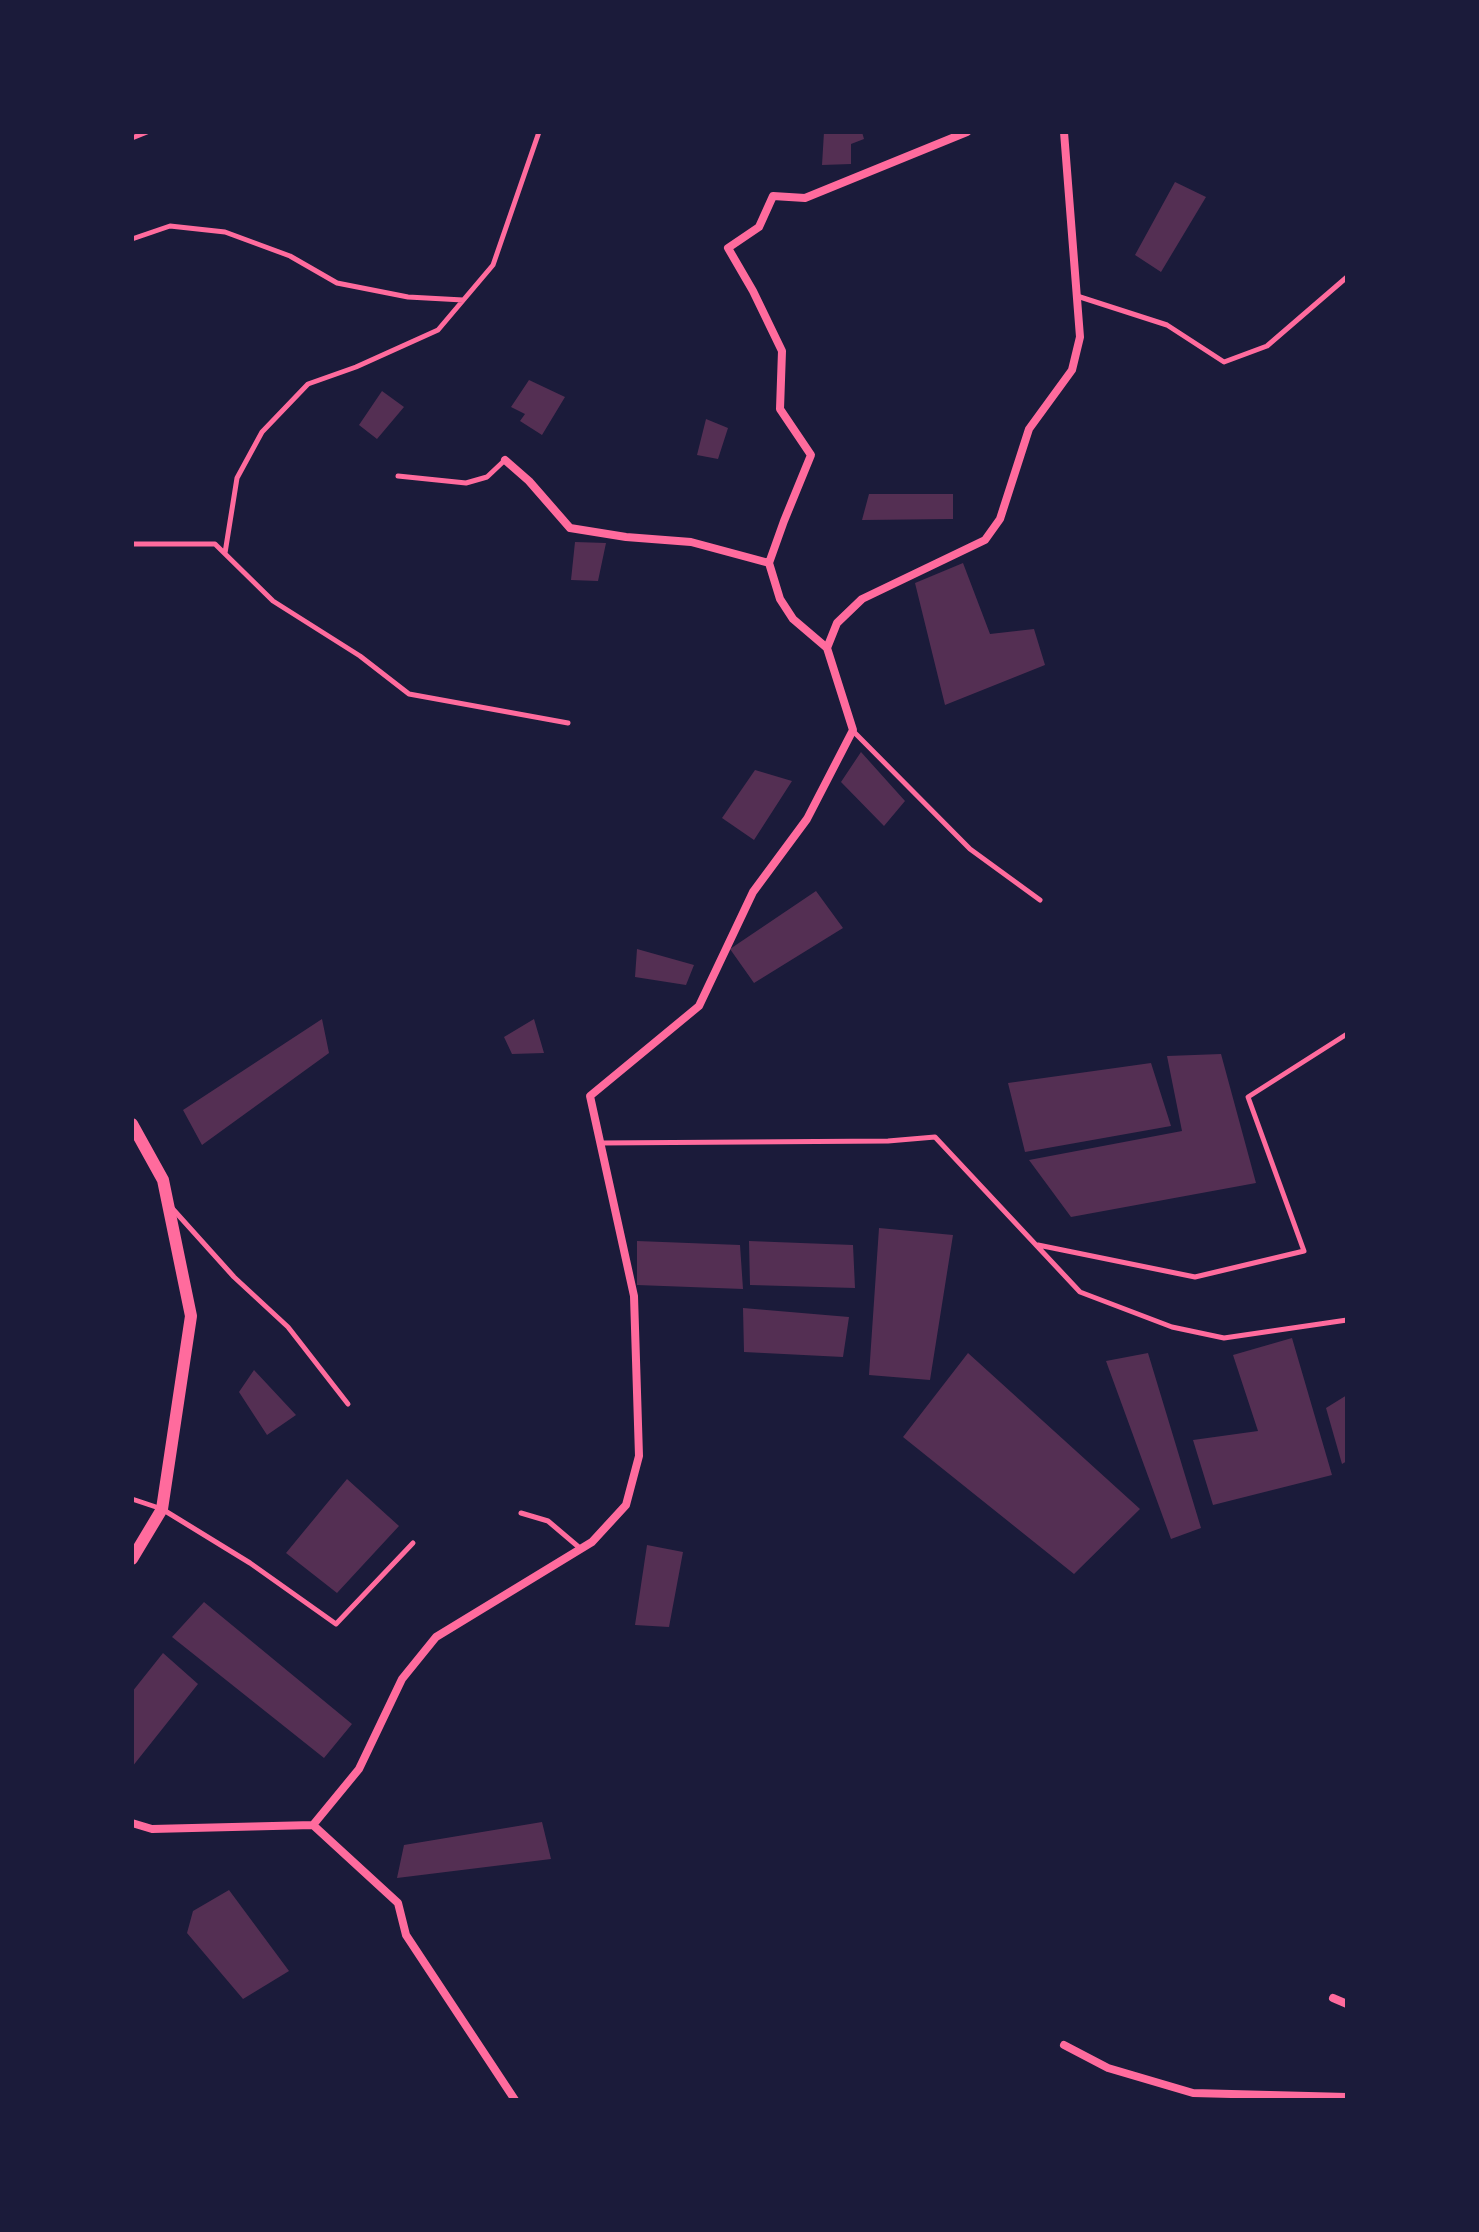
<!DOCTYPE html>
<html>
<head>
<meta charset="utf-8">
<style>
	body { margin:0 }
	#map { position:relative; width:1479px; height:2232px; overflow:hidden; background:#1b1b3a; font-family:Georgia,serif }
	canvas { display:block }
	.frame { position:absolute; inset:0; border:134px solid #1b1b3a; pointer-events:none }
</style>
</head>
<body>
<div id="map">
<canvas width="1479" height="2232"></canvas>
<div class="frame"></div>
</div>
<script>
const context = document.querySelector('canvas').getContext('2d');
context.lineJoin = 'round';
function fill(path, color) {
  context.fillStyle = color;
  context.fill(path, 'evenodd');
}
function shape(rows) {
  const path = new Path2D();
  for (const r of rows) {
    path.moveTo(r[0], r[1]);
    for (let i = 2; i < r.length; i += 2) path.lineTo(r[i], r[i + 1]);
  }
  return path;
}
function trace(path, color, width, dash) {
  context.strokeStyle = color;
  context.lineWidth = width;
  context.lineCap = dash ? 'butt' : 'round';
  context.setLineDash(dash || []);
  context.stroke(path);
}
fill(shape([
	[824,132,862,132,864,139,851,144,851,164,822,165],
	[1175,182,1206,197,1161,272,1135,255],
	[529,380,565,397,542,435,520,421,525,414,511,407],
	[382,391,404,407,377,439,359,425],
	[706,419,728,428,718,459,697,455],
	[869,494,953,494,953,519,862,520],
	[575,542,606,543,598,581,571,580],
	[963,563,990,634,1034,629,1045,665,945,705,915,583],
	[861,752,905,801,884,826,841,782],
	[755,770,792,781,754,840,722,818],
	[816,891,843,928,754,983,730,949],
	[637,949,694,965,686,985,635,977],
	[322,1019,329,1053,202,1145,183,1110],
	[534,1019,544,1053,512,1054,504,1037],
	[1221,1054,1256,1183,1071,1217,1029,1160,1182,1131,1167,1056],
	[1151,1063,1171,1126,1025,1152,1008,1083],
	[879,1228,953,1235,930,1380,869,1375],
	[637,1241,740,1245,743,1289,637,1285],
	[749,1241,853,1245,855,1288,750,1285],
	[743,1308,849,1317,843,1357,744,1352],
	[1292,1338,1332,1475,1213,1505,1193,1440,1258,1431,1233,1355],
	[968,1353,1140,1509,1074,1574,903,1437],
	[1148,1353,1201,1528,1171,1539,1106,1361],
	[254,1370,296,1415,267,1435,239,1392],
	[1347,1395,1347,1461,1342,1464,1326,1408],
	[347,1479,399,1526,337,1593,286,1553],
	[647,1545,683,1552,669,1627,635,1625],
	[204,1602,352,1724,324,1758,172,1637],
	[163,1653,198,1684,132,1767,132,1692],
	[542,1822,551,1859,397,1878,404,1845],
	[229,1890,289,1971,243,1999,187,1933,193,1911]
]), '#542f53');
trace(shape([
	[132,138,147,132],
	[132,239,170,226,225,232,290,256,337,283,408,297,463,300],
	[1077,296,1167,325,1224,362,1267,346,1347,277],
	[398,476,466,483,487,477,505,460],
	[132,544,215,544,273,601,360,656,409,694,568,723],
	[225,553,237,478,262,432,308,384,356,367,438,330,493,265,539,132],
	[853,731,970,849,1040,900],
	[601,1143,888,1141,935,1137,1080,1292,1172,1327,1224,1338,1347,1320],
	[171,1207,234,1277,288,1327,348,1404],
	[1038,1245,1195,1277,1304,1251,1248,1097,1347,1034],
	[132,1499,162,1509,250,1563,336,1624,413,1543],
	[521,1513,548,1521,581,1549]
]), '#ff6b9d', 5);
trace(shape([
	[505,460,529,481,570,528,626,537,691,542,769,563],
	[827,648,793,619,780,599,769,563,784,521,811,455,780,409,782,351,753,291,728,248,759,227,773,196,805,198,967,132],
	[132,1823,152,1829,313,1825,398,1903,406,1935,515,2100],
	[313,1825,359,1769,402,1679,436,1637,592,1542,626,1505,639,1456,634,1296,590,1096,699,1006,753,892,807,819,853,730,827,648,837,623,862,599,985,540,1000,519,1029,429,1072,370,1080,337,1064,132],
	[1333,1998,1347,2004],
	[1064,2045,1108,2068,1193,2093,1347,2097]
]), '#ff6b9d', 8);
trace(shape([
	[132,1124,163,1180,191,1316,162,1509,132,1559]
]), '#ff6b9d', 12);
</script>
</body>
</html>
